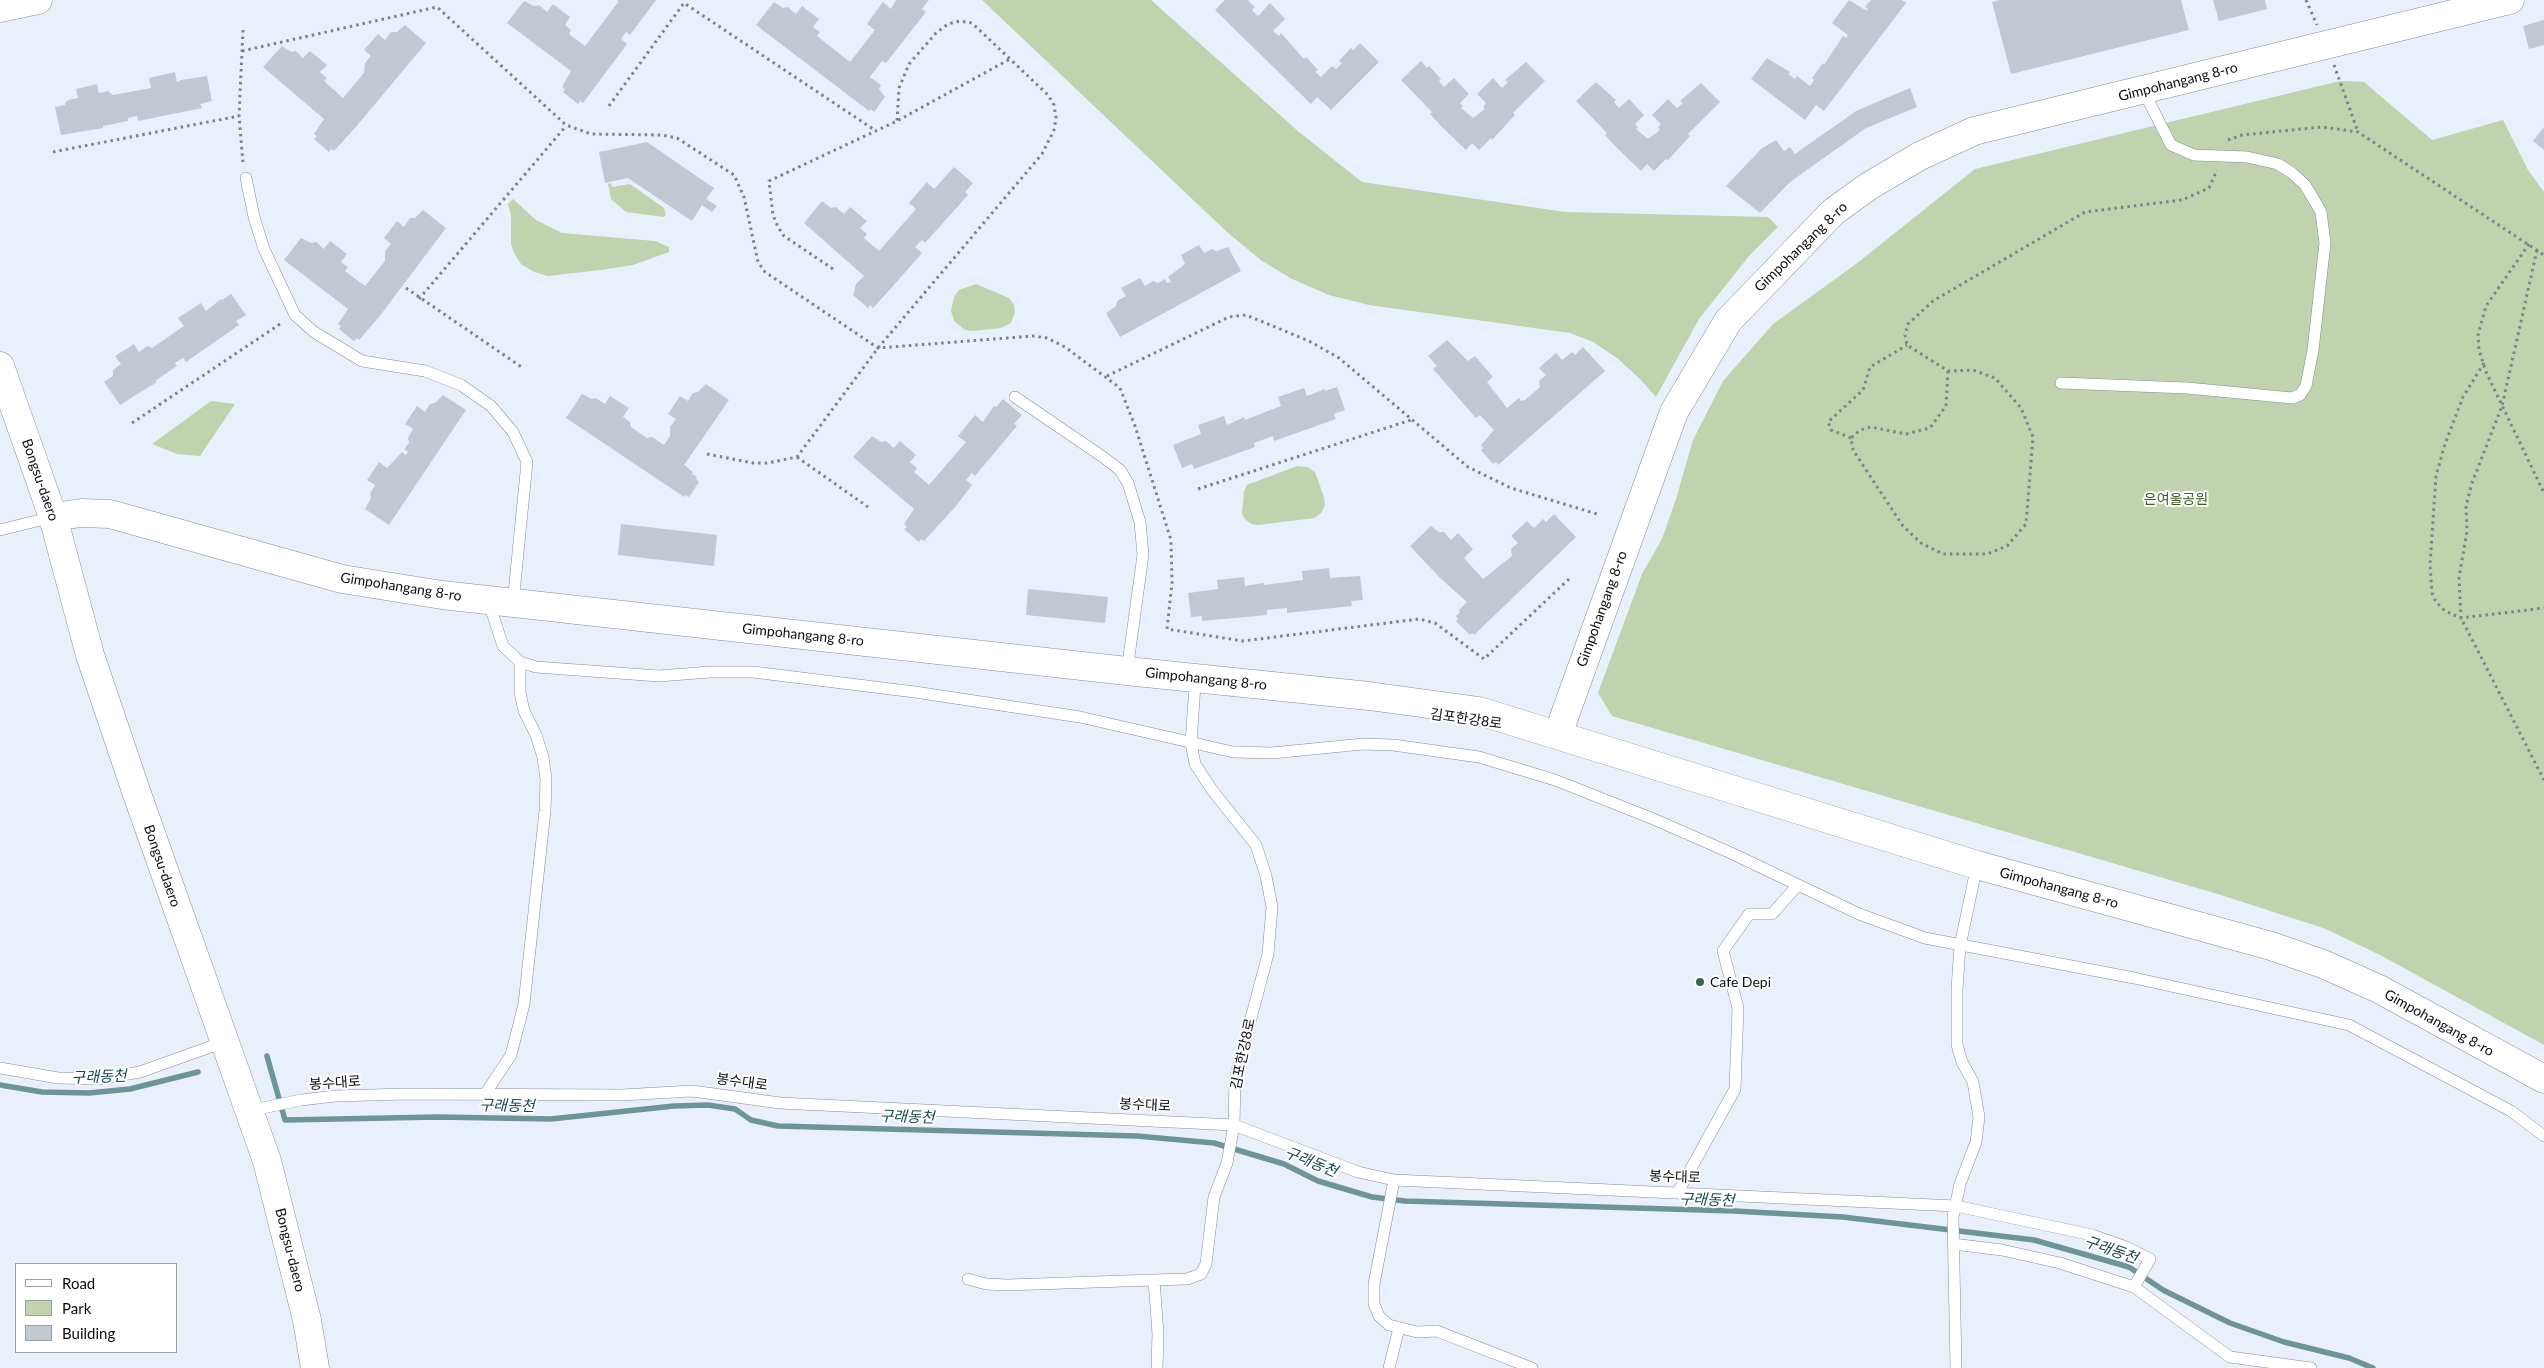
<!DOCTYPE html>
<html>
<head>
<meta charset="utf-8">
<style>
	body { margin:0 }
	#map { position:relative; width:2544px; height:1368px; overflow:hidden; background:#eaf0fb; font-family:Lato,sans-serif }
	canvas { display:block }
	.legend { position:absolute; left:15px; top:1263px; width:162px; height:90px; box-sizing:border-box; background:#fff; border:1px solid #9d9e9f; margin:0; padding:6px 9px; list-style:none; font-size:15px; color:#0a0c10 }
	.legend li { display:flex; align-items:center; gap:10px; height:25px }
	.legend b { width:25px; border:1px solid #9d9e9f }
</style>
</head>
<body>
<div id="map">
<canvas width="2544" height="1368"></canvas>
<ul class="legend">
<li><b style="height:6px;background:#fff"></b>Road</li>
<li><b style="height:14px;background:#c0d2ae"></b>Park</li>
<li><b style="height:14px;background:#c2c8d2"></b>Building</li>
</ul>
</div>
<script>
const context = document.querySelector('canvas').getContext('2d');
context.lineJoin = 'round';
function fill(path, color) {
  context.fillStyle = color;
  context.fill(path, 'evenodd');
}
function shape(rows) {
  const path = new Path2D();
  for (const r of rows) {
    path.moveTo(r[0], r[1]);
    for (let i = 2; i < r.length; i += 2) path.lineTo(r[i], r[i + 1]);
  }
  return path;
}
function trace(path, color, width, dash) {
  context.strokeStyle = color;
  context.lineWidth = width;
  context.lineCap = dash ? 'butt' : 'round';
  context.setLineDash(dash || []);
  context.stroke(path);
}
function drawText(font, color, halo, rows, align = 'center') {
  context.font = font + ' Lato,"Noto Sans KR",sans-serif';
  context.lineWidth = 4;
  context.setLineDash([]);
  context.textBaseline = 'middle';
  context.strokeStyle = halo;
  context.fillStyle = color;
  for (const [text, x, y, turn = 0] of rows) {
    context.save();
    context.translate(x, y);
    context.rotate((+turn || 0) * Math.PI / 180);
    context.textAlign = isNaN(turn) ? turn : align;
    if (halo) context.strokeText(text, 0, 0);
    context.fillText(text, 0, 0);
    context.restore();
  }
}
fill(shape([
	[982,0,1151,0,1299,132,1362,182,1565,212,1768,217,1778,227,1749,256,1699,319,1656,397,1639,378,1617,358,1593,342,1570,333,1369,305,1329,295,1292,279,1262,261,1227,232],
	[2340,81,2364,82,2432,140,2503,120,2528,170,2544,192,2544,1045,2382,956,2326,929,2221,895,1612,716,1598,693,1642,574,1662,539,1676,499,1693,440,1723,381,1773,324,1856,264,1975,169],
	[611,183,612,187,630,184,664,208,666,215,664,217,626,212,611,199,608,184],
	[513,199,536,220,562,233,655,241,669,247,669,252,633,265,601,270,548,276,534,272,521,264,514,253,511,244,511,215,508,204],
	[976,284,1009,298,1014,305,1015,312,1011,323,1001,328,973,331,965,330,954,321,951,311,954,297,959,290],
	[211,401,235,404,200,456,177,454,152,444],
	[1297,466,1308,467,1315,472,1324,497,1325,505,1321,513,1314,518,1258,525,1251,524,1246,520,1242,514,1244,491,1247,485]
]), '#c0d2ae');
trace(shape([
	[267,1056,285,1120,438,1117,551,1119,674,1106,708,1105,735,1109,751,1120,778,1126,1137,1136,1214,1143,1284,1164,1318,1181,1372,1197,1405,1201,1734,1211,1843,1217,2034,1240,2129,1267,2163,1290,2230,1323,2284,1342,2349,1358,2373,1368],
	[0,1085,42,1092,89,1093,130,1089,198,1072]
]), '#6d9497', 5.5);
fill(shape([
	[617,0,656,0,630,35,626,32,621,39,627,44,583,103,580,101,578,104,563,92,565,89,562,87,571,71,507,23,524,1,534,6,539,5,547,12,553,4,570,17,565,25,571,30,569,34,585,46,619,1],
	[896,0,929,0,922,9,926,12,886,63,882,61,870,77,881,85,879,89,885,97,874,112,870,109,869,111,756,25,774,2,783,8,788,7,796,14,802,6,819,19,813,27,820,32,817,36,850,62,875,30,867,24,883,2,891,9],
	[1225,0,1248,0,1255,7,1252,10,1258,16,1270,3,1285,19,1273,31,1279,36,1281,33,1304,59,1306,57,1318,70,1315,72,1321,77,1332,66,1336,69,1342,63,1339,61,1351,48,1353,50,1360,43,1379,62,1331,110,1317,97,1311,104,1215,10],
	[1849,0,1867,11,1868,9,1865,7,1871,0,1902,0,1906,3,1824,111,1816,105,1805,120,1751,79,1767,58,1790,72,1788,74,1795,79,1797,76,1810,86,1814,80,1812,78,1823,63,1824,65,1843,36,1846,38,1848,35,1832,23],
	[2000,0,2181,0,2189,30,2011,74,1992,2],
	[2213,0,2265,0,2267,9,2219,21],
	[2544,20,2544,45,2529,49,2523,26],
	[405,25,426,43,355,128,334,151,331,149,329,152,314,139,317,136,314,134,324,119,263,67,282,46,291,52,296,51,303,58,310,51,327,65,320,72,327,78,324,81,343,98,364,73,365,63,371,56,364,50,378,34,385,40,391,32,397,32],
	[1421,61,1427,68,1429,66,1441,79,1439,81,1444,87,1454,78,1469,94,1460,103,1463,106,1461,108,1473,118,1485,109,1483,107,1486,103,1477,94,1493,78,1502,88,1508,82,1505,80,1526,62,1545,81,1513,113,1515,115,1492,140,1491,138,1479,150,1472,143,1466,150,1442,127,1430,114,1432,112,1401,80],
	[175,72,177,82,181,80,207,76,212,101,200,104,202,108,138,121,137,116,128,118,128,121,103,126,103,128,61,135,55,107,65,105,65,103,68,100,78,98,76,89,97,84,99,93,108,91,113,95,151,88,149,78],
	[1596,82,1616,100,1614,102,1619,108,1629,99,1644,115,1635,124,1638,127,1636,129,1648,139,1660,130,1658,127,1661,124,1652,115,1668,99,1677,108,1683,103,1680,101,1701,83,1720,102,1688,134,1690,136,1668,160,1666,159,1654,171,1647,164,1641,171,1617,148,1605,135,1607,133,1576,101],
	[1910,88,1917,107,1866,128,1790,182,1760,213,1726,186,1761,149,1776,140,1784,151,1790,147,1795,154,1856,111],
	[2544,127,2544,150,2533,141],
	[647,142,714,188,706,199,717,206,712,212,702,205,692,221,628,178,605,183,599,152],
	[954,167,973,183,965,192,968,195,925,243,922,240,915,247,922,253,894,285,873,308,870,305,868,308,853,295,856,284,864,276,804,223,822,201,831,208,836,207,844,214,850,207,867,221,860,228,867,234,864,238,879,251,916,209,909,203,927,182,934,189],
	[423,210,446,228,379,317,359,340,357,338,354,341,339,329,341,326,338,324,348,309,284,260,301,238,311,243,316,242,324,249,330,241,347,254,341,262,348,267,345,271,365,286,385,261,385,251,391,244,384,238,397,221,404,227,410,218,415,218],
	[1199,245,1204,253,1212,249,1217,251,1228,247,1241,271,1120,337,1106,313,1116,306,1117,301,1126,296,1121,288,1140,278,1145,286,1153,281,1158,283,1165,279,1167,283,1171,282,1168,277,1185,264,1181,255],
	[231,294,246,315,236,321,239,325,186,362,183,358,175,363,177,366,155,381,157,382,120,405,104,382,113,376,113,370,121,364,115,356,134,344,139,352,147,346,152,348,184,326,178,318,201,303,206,311,221,299,222,300],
	[1447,340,1468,361,1475,356,1493,377,1487,382,1507,408,1519,398,1521,401,1525,400,1540,387,1539,381,1546,375,1539,368,1556,353,1562,360,1572,352,1575,355,1583,347,1605,371,1498,465,1496,462,1493,464,1481,450,1483,448,1481,445,1494,430,1480,415,1476,418,1433,369,1437,366,1428,356],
	[706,384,729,400,684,465,693,472,692,474,697,477,696,479,699,482,689,497,685,495,684,497,566,418,582,394,592,399,596,398,605,404,610,396,629,408,623,417,630,422,631,427,647,438,652,437,664,445,670,436,670,427,676,419,668,414,680,396,688,401,693,393,698,392],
	[1337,387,1345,410,1334,414,1336,419,1274,441,1273,436,1254,443,1255,447,1194,469,1192,464,1182,468,1173,445,1201,434,1198,425,1224,416,1227,425,1244,417,1245,420,1281,406,1278,397,1304,388,1307,396,1325,389,1325,391],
	[443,395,466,410,389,525,365,509,371,498,370,494,375,485,367,480,379,462,387,468,402,452,406,455,408,452,404,449,409,443,408,438,413,429,405,424,417,406,425,412,430,404,435,403],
	[1003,399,1022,415,1014,424,1017,426,975,476,972,473,966,480,972,485,956,506,924,541,921,539,919,542,904,529,907,527,904,524,914,509,853,457,872,436,881,442,886,441,894,448,900,441,916,455,910,462,917,468,914,472,929,485,966,442,958,436,975,415,983,422,994,406,996,407],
	[1554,514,1576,537,1474,635,1472,633,1470,635,1456,621,1458,619,1456,616,1460,612,1459,610,1467,602,1440,578,1410,546,1431,526,1439,532,1444,532,1451,540,1458,533,1473,549,1464,558,1483,579,1512,556,1511,549,1518,543,1511,536,1527,521,1534,528,1543,519,1546,522],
	[621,524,717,535,714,566,618,555],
	[1329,568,1330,578,1360,576,1363,600,1351,601,1352,606,1287,613,1287,608,1267,610,1267,615,1202,621,1202,616,1191,617,1188,593,1218,589,1217,580,1244,577,1245,586,1264,583,1264,585,1303,580,1302,571],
	[1028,589,1108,597,1105,623,1026,615]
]), '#c2c8d2');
const lane = shape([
	[246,178,254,217,264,249,295,315,314,332,362,361,425,371,461,385,491,406,513,432,527,462,513,603],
	[2061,383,2187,388,2292,398,2300,395,2306,386,2313,350,2325,243,2321,212,2313,198,2305,185,2292,173,2278,164,2247,157,2194,155,2171,145,2143,90],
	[1015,397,1103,457,1120,470,1128,483,1140,522,1143,555,1127,671],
	[0,530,53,517],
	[488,600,503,646,520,662,536,667,659,676,710,672,753,672,915,692,1080,717,1233,752,1272,753,1363,744,1393,745,1479,757,1555,780,1651,818,1731,853,1859,914,1925,938,2134,978,2349,1025,2511,1111,2544,1136],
	[1195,685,1191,743,1195,764,1212,790,1256,845,1266,876,1272,907,1268,954,1235,1079,1234,1125,1358,1172,1394,1180,1956,1206,2092,1235,2126,1247,2150,1259,2134,1287],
	[0,1068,58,1078,99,1079,140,1072,224,1042],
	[485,1094,511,1055,524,1004,545,811,546,779,543,757,536,735,524,711,520,693,520,662],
	[248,1111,301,1100,335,1096,406,1094,622,1095,692,1091,780,1103,1234,1125,1227,1163,1214,1197,1206,1264,1201,1274,1187,1279,1154,1280,1158,1334,1157,1368],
	[1394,1180,1374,1284,1374,1304,1379,1316,1389,1325,1417,1332,1437,1331,1532,1368],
	[1678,1192,1735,1089,1738,1008,1723,951,1749,914,1772,914,1797,886],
	[1953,1244,2002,1250,2060,1263,2134,1287,2230,1357,2311,1368],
	[968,1279,986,1284,1007,1285,1154,1280],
	[1389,1368,1399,1328],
	[1956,1368,1953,1217,1960,1184,1976,1142,1979,1117,1973,1082,1962,1062,1957,1045,1957,989,1960,946,1977,865]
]);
const secondary = shape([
	[0,8,38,0],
	[0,366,53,517,90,655,137,794,267,1161,307,1320,315,1368],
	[53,517,81,513,110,514,342,579,442,595,1127,671,1369,696,1479,711,1977,865,2271,946,2323,964,2379,989,2544,1079],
	[1558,734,1674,412,1728,321,1833,212,1869,186,1920,156,1974,131,2510,0]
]);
trace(lane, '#868c96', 12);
trace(secondary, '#868c96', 29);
trace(shape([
	[2306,0,2317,25],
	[243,30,239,116,243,163],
	[242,51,437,7,566,125,591,134,661,135,677,138,734,175,744,197,758,262,765,272,878,348,1033,336,1047,338,1065,347,1120,388,1135,426,1171,540,1172,583,1167,629,1243,641,1419,619,1435,623,1484,659,1569,579],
	[2334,65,2358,132],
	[609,106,684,3,876,131],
	[2228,140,2242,135,2322,127,2358,132,2544,255],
	[53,152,239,116],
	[2529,244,2486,306,2478,335,2479,350,2486,372,2544,493],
	[2537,250,2502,406,2472,483,2466,506,2467,531,2459,578,2461,618,2544,780],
	[833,269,784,236,778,227,773,215,769,181,897,121,1010,59],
	[406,288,523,368],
	[419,299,566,126],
	[2484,363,2463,397,2445,444,2436,476,2430,565,2432,593,2436,602,2445,611,2461,618,2544,608],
	[1948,371,1946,406,1930,428,1906,434,1871,427,1860,430,1851,438,1853,450,1903,526,1921,543,1943,554,1987,554,2007,546,2026,524,2033,437,2021,408,1995,378,1973,370,1948,371,1907,345,1905,335,1908,324,1933,301,2085,212,2182,200,2209,188,2217,170],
	[1107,376,1229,317,1246,315,1309,341,1339,358,1468,467,1511,488,1597,514],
	[132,423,283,322],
	[1851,438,1831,430,1828,422,1863,390,1870,367,1907,345],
	[707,454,753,463,767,463,797,457,878,348,1042,154,1054,130,1056,118,1054,105,1048,95,972,23,960,21,948,24,936,33,909,64,899,88,897,121],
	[797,457,868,507],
	[1198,489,1411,420]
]), '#7d8189', 3, [2.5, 4]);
trace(lane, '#fff', 11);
trace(secondary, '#fff', 28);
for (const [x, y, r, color] of [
	[1700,982,5,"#2f674f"]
]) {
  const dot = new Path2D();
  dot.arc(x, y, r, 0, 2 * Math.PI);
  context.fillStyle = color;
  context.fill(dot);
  trace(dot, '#fff', 2);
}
drawText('14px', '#0a0c10', '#fff', [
	["Gimpohangang 8-ro",2178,82,-14],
	["Gimpohangang 8-ro",1801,247,-44],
	["Bongsu-daero",40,480,71],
	["Gimpohangang 8-ro",401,587,9],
	["Gimpohangang 8-ro",1602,609,-70],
	["Gimpohangang 8-ro",803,635,6],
	["Gimpohangang 8-ro",1206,679,6],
	["김포한강8로",1466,719,8],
	["Bongsu-daero",162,866,71],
	["Gimpohangang 8-ro",2059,888,15],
	["Gimpohangang 8-ro",2439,1023,29],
	["김포한강8로",1243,1054,-78],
	["봉수대로",742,1082,8],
	["봉수대로",335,1083,-4],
	["봉수대로",1145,1105,3],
	["봉수대로",1675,1177,2],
	["Bongsu-daero",290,1250,76]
]);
drawText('14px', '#415a22', '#fff', [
	["은여울공원",2176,499]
]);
drawText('14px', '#0a0c10', '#fff', [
	["Cafe Depi",1710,982]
], 'left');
drawText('italic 15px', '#16484a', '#fff', [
	["구래동천",99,1077,-2],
	["구래동천",507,1106,1],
	["구래동천",907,1117,2],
	["구래동천",1311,1162,22],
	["구래동천",1707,1200,2],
	["구래동천",2111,1250,19]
]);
</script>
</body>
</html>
